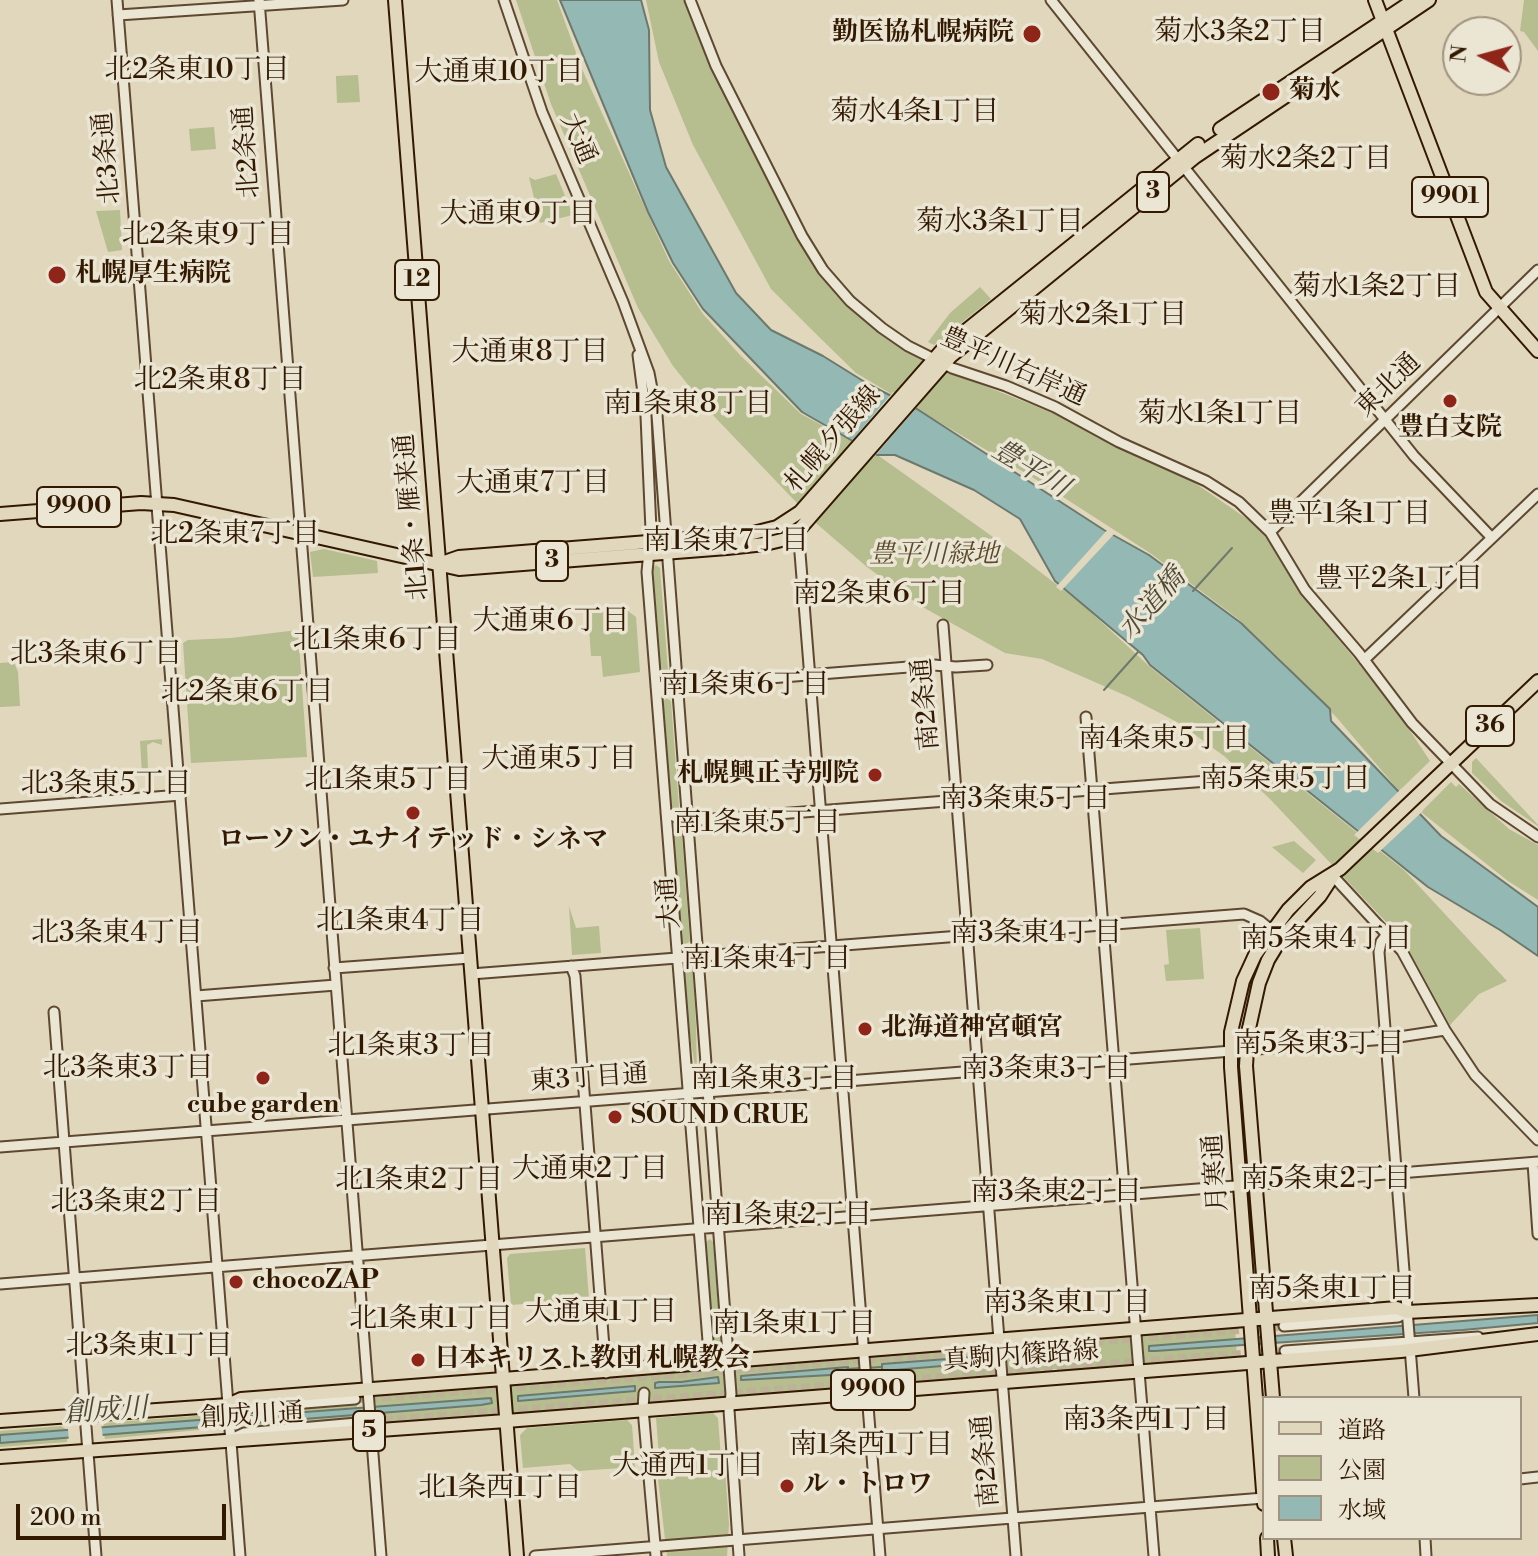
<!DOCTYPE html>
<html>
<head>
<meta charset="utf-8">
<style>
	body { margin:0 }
	#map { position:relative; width:1538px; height:1556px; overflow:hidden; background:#e0d7bd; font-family:"Libre Bodoni","Noto Serif JP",serif }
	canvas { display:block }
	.legend { position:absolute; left:1262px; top:1396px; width:260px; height:144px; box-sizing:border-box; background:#ebe5d4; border:2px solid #a1937f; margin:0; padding:10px 14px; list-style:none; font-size:24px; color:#321900 }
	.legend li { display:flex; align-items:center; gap:16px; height:40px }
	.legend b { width:40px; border:2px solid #a1937f }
	.north { position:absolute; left:1442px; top:16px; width:80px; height:80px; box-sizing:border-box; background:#ebe5d4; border:2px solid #a1937f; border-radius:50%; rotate:276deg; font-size:22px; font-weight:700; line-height:32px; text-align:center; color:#321900 }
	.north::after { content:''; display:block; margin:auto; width:28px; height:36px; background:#8f2418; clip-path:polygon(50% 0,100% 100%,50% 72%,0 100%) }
	.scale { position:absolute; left:16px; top:1504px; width:210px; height:36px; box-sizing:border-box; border:4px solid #321900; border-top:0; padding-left:10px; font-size:24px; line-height:28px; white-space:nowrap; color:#321900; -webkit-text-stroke:6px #ebe5d4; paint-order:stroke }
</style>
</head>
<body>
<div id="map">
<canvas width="1538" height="1556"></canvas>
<ul class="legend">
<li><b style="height:10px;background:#e0d7bd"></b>道路</li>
<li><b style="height:22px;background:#b6bd8f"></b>公園</li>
<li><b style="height:22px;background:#94b9b4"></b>水域</li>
</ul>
<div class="north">N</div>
<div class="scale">200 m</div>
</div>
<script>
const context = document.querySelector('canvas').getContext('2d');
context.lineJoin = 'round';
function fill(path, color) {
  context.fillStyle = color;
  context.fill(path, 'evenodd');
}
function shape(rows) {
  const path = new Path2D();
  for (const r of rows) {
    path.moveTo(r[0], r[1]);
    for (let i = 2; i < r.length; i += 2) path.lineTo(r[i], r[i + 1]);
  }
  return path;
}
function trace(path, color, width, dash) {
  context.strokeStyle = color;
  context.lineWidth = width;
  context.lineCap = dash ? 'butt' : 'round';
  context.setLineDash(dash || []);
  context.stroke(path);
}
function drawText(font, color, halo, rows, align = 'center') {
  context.font = font + ' "Libre Bodoni","Noto Serif JP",serif';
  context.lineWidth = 7;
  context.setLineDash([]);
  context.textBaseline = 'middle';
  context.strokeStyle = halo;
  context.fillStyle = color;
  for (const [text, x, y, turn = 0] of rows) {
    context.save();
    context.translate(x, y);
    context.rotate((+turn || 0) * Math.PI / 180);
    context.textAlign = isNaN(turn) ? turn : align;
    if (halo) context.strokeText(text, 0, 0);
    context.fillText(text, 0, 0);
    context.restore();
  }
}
fill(shape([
	[516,0,557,0,582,69,669,261,703,314,740,355,801,414,876,454,1017,554,1083,605,1150,667,1405,871,1507,981,1479,994,1450,1025,1404,941,1269,798,1224,756,1179,723,1129,697,1042,659,1005,653,919,605,867,567,817,524,710,412,673,366,638,308,551,104],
	[646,0,684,0,743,132,813,264,836,294,881,332,920,357,954,374,1056,414,1096,437,1189,479,1256,525,1267,539,1297,589,1395,708,1430,761,1399,791,1338,719,1279,658,1237,618,1150,553,1032,477,856,373,813,331,771,289,693,145,659,62],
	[1524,0,1538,0,1538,51,1524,32,1520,31],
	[358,75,360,102,337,103,336,76],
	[214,127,216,149,191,151,189,129],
	[556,174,573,215,540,223,529,177,535,180],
	[120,210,122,250,108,252,96,211],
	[980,287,991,299,934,345,928,342,950,313],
	[324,549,377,561,378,573,313,577,310,552],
	[656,565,660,568,668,671,664,675,660,671,652,568],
	[628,611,636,617,640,672,603,677,601,656,591,656,588,613],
	[298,630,307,757,191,763,183,643,188,640,231,638],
	[14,662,18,672,20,706,0,707,0,663],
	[666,698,671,701,679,807,676,810,671,807,663,702],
	[162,739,162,745,153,742,147,745,148,769,147,773,142,774,140,741],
	[1476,758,1538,825,1538,826,1501,801,1472,773,1472,762],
	[1451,782,1456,787,1459,784,1509,829,1538,845,1538,900,1508,881,1421,812],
	[678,834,682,836,690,941,685,945,681,942,673,837],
	[1294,841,1316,860,1303,873,1272,847],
	[569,906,576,928,599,926,601,953,572,955],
	[1200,928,1204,979,1166,981,1164,965,1169,964,1166,930],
	[689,969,693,973,696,1025,697,1079,689,1030,684,973],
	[710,1239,713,1242,721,1343,713,1344,705,1243],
	[585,1248,589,1299,511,1305,507,1258,510,1254],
	[1235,1328,1237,1358,1076,1370,1054,1369,993,1377,517,1414,381,1424,376,1420,375,1395,379,1392,1062,1341,1086,1341,1152,1333],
	[357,1402,357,1408,246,1417,246,1412],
	[713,1413,718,1418,721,1458,725,1470,729,1524,727,1556,667,1556,657,1470,660,1469,656,1418],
	[208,1415,209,1420,104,1427,103,1423],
	[358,1415,358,1419,250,1427,249,1424],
	[627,1420,632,1425,635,1467,578,1471,570,1464,523,1468,520,1435,527,1428],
	[61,1426,67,1430,0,1435,0,1431],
	[209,1427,209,1429,105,1439,104,1434],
	[67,1438,67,1442,0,1447,0,1443]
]), '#b6bd8f');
const water = shape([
	[560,0,641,0,649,30,650,110,666,167,736,293,771,330,823,356,868,384,917,409,1104,530,1149,555,1241,623,1330,709,1331,721,1441,836,1538,907,1538,956,1500,930,1428,887,1150,665,1143,655,1055,581,1020,519,974,490,895,455,877,455,802,412,703,309,673,263,648,212,560,0],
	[1538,1315,1538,1323,1463,1330,1155,1351,1149,1351,1149,1346,1538,1315],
	[986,1356,990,1357,990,1362,882,1371,882,1364,986,1356],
	[848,1367,849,1374,741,1380,741,1376,848,1367],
	[718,1377,719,1383,655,1388,655,1383,659,1382,681,1382,718,1377],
	[635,1386,635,1391,518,1401,518,1396,635,1386],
	[491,1398,492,1403,481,1405,0,1443,0,1435,491,1398]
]);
fill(water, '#94b9b4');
trace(water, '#6d796c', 2);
fill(shape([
	[893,392,919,405,873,458,849,444],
	[1109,528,1116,532,1061,591,1056,587],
	[1402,788,1423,811,1378,853,1354,835],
	[101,1423,103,1438,69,1442,68,1429,63,1427]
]), '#e0d7bd');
trace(shape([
	[1193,591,1232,548],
	[1104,690,1138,652],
	[867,1368,881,1367],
	[847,1369,861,1368]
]), '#6d796c', 2);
trace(shape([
	[355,1399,1284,1326],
	[357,1423,1285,1351]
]), '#bdb197', 9, [9, 4.5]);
const tertiary = shape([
	[117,0,240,1556],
	[259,0,381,1556],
	[504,0,542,112,623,302,649,373,657,415,731,1394,729,1410,739,1556],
	[690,0,716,66,802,236,823,270,850,301,882,328,908,346,952,368,1006,386,1055,407,1119,442,1206,481,1239,502,1270,532,1305,590,1359,653,1412,723,1490,804,1538,837],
	[1051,0,1414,456,1492,538],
	[118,15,343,0],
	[638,355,646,416,648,463,651,530,647,572,708,1341,706,1354,694,1363],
	[798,528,880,1556],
	[1270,532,1538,270],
	[943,625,1016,1556],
	[1364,660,1538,494],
	[656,687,934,665,956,667,987,665],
	[1086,717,1154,1556],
	[0,809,181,795],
	[666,813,686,821,1221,780,1240,776],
	[1333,876,1402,951,1445,1030,1475,1075,1538,1140],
	[1387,934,1381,942,1379,952,1414,1398],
	[571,966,575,976,606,1373],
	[334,968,470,958],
	[471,974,1244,914,1260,921,1271,930],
	[196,996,336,985],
	[54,1012,96,1556],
	[0,1147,1386,1039,1445,1030],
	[1533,1163,1538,1234],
	[0,1284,1538,1162],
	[1284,1326,1398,1317,1407,1312],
	[1285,1351,1478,1337],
	[644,1393,643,1409,656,1556],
	[228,1405,242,1408,355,1399],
	[231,1439,244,1433,357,1423],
	[1520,1479,1538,1477],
	[1425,1538,1426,1556],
	[535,1556,1264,1498]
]);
const primary = shape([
	[1375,0,1486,292,1538,351],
	[1220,129,1414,0],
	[0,514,141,503,174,505,459,569,727,548,765,544,790,538,799,530,951,356,1195,157,1429,0],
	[439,564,459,557,749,534,777,527,800,512,943,349,1198,144],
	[503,1379,1397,1308,1407,1312,1538,1305],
	[506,1421,1401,1351,1538,1334]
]);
const trunk = shape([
	[395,0,517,1556],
	[1273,1398,1246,1066,1248,1033,1259,983,1268,960,1282,937,1320,896,1333,876],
	[0,1421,228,1405,241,1399,503,1379],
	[0,1457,506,1421],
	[1264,1504,1231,1067,1231,1032,1243,981,1255,955,1288,910,1311,887,1340,869,1538,681],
	[1267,1538,1268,1556],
	[1284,1538,1286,1556]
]);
trace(tertiary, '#5e482f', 13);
trace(primary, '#321900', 16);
trace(trunk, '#321900', 16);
trace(tertiary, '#ebe5d4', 9);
trace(primary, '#e0d7bd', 12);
trace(trunk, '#e0d7bd', 12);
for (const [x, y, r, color] of [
	[1032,34,10,"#8f2418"],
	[1271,92,10,"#8f2418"],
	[57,275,10,"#8f2418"],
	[1450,401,8,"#8f2418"],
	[875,775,8,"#8f2418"],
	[413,813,8,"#8f2418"],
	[865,1029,8,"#8f2418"],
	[263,1078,8,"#8f2418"],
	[615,1117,8,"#8f2418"],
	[236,1282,8,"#8f2418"],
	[418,1360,8,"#8f2418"],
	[787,1486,8,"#8f2418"]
]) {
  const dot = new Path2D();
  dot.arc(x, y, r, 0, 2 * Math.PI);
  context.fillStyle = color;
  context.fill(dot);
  trace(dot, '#ebe5d4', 3);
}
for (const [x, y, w] of [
	[1153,192,32],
	[1450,197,76],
	[417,280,44],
	[79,507,84],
	[552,561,32],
	[1490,726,48],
	[873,1390,84],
	[369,1431,32]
]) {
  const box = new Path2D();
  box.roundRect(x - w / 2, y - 20, w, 40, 6);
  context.fillStyle = '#ebe5d4';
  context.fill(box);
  trace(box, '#321900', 2);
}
drawText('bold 24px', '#321900', null, [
	["3",1153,192],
	["9901",1450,197],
	["12",417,280],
	["9900",79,507],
	["3",552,561],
	["36",1490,726],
	["9900",873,1390],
	["5",369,1431]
]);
drawText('bold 26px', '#321900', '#ebe5d4', [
	["勤医協札幌病院",1014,34,"right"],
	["菊水",1289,92],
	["札幌厚生病院",75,275],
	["豊白支院",1450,429,"center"],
	["札幌興正寺別院",859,775,"right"],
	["ローソン・ユナイテッド・シネマ",413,841,"center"],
	["北海道神宮頓宮",881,1029],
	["cube garden",263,1106,"center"],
	["SOUND CRUE",631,1117],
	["chocoZAP",252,1282],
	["日本キリスト教団 札幌教会",434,1360],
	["ル・トロワ",803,1486]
], 'left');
drawText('26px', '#321900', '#ebe5d4', [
	["大通",577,139,67],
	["北2条通",248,152,-94],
	["北3条通",108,158,-95],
	["豊平川右岸通",1013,368,24],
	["東北通",1389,386,-44],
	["札幌夕張線",834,440,-49],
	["北1条・雁来通",413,517,-95],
	["南2条通",927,704,-95],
	["大通",670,903,-94],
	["東3丁目通",589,1079,-4],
	["月寒通",1217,1173,-94],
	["真駒内篠路線",1021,1357,-4],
	["創成川通",252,1417,-3],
	["南2条通",987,1461,-95]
]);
drawText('italic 26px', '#5a4a2b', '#ebe5d4', [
	["豊平川緑地",934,556]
]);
drawText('28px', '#321900', '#ebe5d4', [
	["菊水3条2丁目",1240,33],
	["北2条東10丁目",197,71],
	["大通東10丁目",499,73],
	["菊水4条1丁目",915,113],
	["菊水2条2丁目",1306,160],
	["大通東9丁目",518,215],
	["菊水3条1丁目",1000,223],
	["北2条東9丁目",208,236],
	["菊水1条2丁目",1377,288],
	["菊水2条1丁目",1103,316],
	["大通東8丁目",530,353],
	["北2条東8丁目",220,381],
	["南1条東8丁目",688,405],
	["菊水1条1丁目",1220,415],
	["大通東7丁目",533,484],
	["豊平1条1丁目",1349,515],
	["北2条東7丁目",235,535],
	["南1条東7丁目",726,542],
	["豊平2条1丁目",1399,580],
	["南2条東6丁目",879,595],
	["大通東6丁目",551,622],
	["北1条東6丁目",377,641],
	["北3条東6丁目",96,655],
	["南1条東6丁目",745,686],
	["北2条東6丁目",247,693],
	["南4条東5丁目",1164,740],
	["大通東5丁目",559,760],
	["南5条東5丁目",1285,780],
	["北1条東5丁目",388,781],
	["北3条東5丁目",106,785],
	["南3条東5丁目",1025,800],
	["南1条東5丁目",757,824],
	["北1条東4丁目",400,922],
	["北3条東4丁目",117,934],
	["南3条東4丁目",1036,934],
	["南5条東4丁目",1326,940],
	["南1条東4丁目",767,960],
	["南5条東3丁目",1319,1045],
	["北1条東3丁目",411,1047],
	["北3条東3丁目",128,1069],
	["南3条東3丁目",1046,1070],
	["南1条東3丁目",774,1080],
	["大通東2丁目",590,1170],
	["南5条東2丁目",1326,1180],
	["北1条東2丁目",419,1181],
	["南3条東2丁目",1056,1193],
	["北3条東2丁目",136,1203],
	["南1条東2丁目",788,1216],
	["南5条東1丁目",1332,1290],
	["南3条東1丁目",1067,1304],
	["大通東1丁目",601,1313],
	["北1条東1丁目",431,1320],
	["南1条東1丁目",794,1325],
	["北3条東1丁目",149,1347],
	["南3条西1丁目",1146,1421],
	["南1条西1丁目",871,1446],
	["大通西1丁目",688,1467],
	["北1条西1丁目",500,1489]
]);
drawText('italic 28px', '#4f4936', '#ebe5d4', [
	["豊平川",1030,470,31],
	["水道橋",1153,605,-48],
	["創成川",106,1412,-4]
]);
</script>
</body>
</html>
